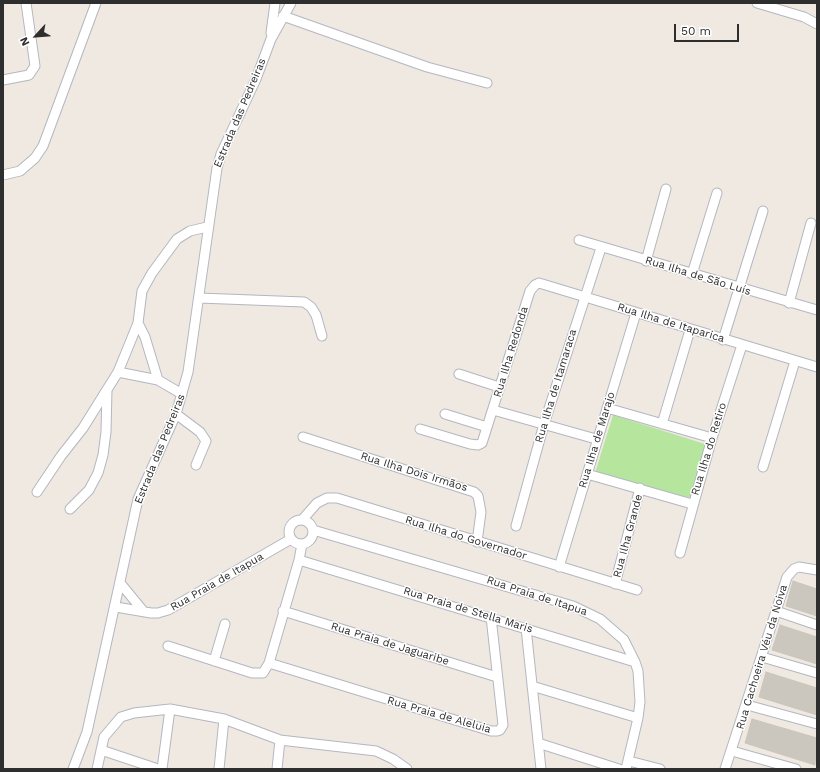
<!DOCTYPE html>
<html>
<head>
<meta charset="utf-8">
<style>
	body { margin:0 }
	#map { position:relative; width:820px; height:772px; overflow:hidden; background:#efe9e1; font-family:"Work Sans",sans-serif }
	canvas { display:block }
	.frame { position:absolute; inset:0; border:4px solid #2e2e2e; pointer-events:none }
	.north { position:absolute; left:16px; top:16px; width:40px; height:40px; -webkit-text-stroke:3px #fff; paint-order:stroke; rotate:244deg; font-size:11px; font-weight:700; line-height:16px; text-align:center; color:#2e2e2e }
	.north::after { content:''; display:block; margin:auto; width:14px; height:18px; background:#2e2e2e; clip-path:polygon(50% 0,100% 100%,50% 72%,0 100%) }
	.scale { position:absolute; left:674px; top:24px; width:65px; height:18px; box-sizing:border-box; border:2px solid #2e2e2e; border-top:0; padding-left:5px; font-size:12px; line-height:14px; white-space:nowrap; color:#2e2e2e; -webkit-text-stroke:3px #fff; paint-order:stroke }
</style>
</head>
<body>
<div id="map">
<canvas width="820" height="772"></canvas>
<div class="frame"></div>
<div class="north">N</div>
<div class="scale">50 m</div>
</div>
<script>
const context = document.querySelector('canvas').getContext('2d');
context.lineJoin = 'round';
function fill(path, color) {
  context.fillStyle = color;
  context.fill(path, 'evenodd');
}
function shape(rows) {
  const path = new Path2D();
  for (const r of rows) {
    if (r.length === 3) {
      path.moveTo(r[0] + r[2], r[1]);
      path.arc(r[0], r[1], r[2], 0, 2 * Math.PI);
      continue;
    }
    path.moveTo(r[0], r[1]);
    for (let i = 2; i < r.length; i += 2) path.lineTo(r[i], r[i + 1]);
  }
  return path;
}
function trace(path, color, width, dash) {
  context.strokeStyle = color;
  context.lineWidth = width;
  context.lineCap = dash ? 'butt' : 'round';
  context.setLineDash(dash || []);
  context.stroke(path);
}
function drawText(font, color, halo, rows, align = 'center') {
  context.font = font + ' "Work Sans",sans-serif';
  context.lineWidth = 3;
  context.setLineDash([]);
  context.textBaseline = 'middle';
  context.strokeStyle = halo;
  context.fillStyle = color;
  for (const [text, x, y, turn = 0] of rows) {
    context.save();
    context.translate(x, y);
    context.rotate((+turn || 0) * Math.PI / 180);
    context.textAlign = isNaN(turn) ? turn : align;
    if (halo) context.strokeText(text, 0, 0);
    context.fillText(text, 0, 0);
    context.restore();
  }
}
fill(shape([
	[613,415,708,445,691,498,595,473]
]), '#b6e59e');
const building = shape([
	[793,581,817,589,817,616,786,606,793,581],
	[780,625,817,637,817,664,772,650,780,625],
	[766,672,817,688,817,715,759,697,766,672],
	[752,719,817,738,815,765,745,743,752,719]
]);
fill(building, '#cbc7bf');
trace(building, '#cbc5ba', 1);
const minor = shape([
	[757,3,804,17,817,24],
	[283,16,427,67,487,83],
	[271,33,275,3],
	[3,80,29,75,35,66,26,3],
	[3,175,20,171,35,158,43,146,96,3],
	[579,240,817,310],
	[646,261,666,189],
	[692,274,717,193],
	[199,298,304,302,311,307,316,315,322,336],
	[789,303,811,223],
	[138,323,145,337,158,380],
	[723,340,763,211],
	[118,372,158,380,182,394],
	[459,374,499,387],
	[607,408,712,438],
	[493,410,596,439],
	[176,414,200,432,206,441,196,465],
	[445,414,487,427],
	[662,424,690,330],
	[420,429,470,444,478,445,482,443,530,291,535,285,539,283,817,367],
	[303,437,474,492,478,496,481,512,477,542],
	[763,467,795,361],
	[587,474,692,504],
	[37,492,61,456,83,428,118,372,138,323,142,291,152,273,177,239,190,231,207,227],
	[70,509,89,490,98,473,103,455,106,432,107,390],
	[301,532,12],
	[302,520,317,503,327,498,337,498,637,590],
	[516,526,544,424,601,248],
	[313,530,573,606,600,619,624,640,635,662,638,671,640,702,638,718,626,769],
	[680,553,712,438,742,345],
	[299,560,635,662],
	[559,567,636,313],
	[121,584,144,612],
	[615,584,640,488],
	[116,607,151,613,158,613,168,610,291,539],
	[283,611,497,677],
	[776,611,817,625],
	[526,628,541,769],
	[168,646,252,673,263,673,269,663,299,560,302,544],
	[762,657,817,673],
	[214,661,225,624],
	[269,663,491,731,497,731,500,730,503,725,491,617],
	[532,686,638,718],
	[747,705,817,724],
	[538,743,619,769],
	[101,750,158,769],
	[732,751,796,769],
	[629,761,660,769],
	[73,769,87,732,138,499,176,414,188,372,217,168,221,154,256,79,271,39,291,3],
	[97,769,104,737,121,717,134,713,170,709,224,719,280,740,376,751,393,759,407,769],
	[162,769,170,709],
	[219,769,224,719],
	[277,769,280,740],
	[725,769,787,577,794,569,799,567,817,570]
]);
trace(minor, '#b4b7c1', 11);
trace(minor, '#fff', 9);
drawText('11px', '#2e2e2e', '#fff', [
	["Estrada das Pedreiras",240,113,-67],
	["Rua Ilha de São Luís",698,276,17],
	["Rua Ilha de Itaparica",671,323,17],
	["Rua Ilha Redonda",511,352,-73],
	["Rua Ilha de Itamaraca",556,386,-73],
	["Rua Ilha de Marajo",597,440,-73],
	["Estrada das Pedreiras",160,449,-68],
	["Rua Ilha do Retiro",709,449,-73],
	["Rua Ilha Dois Irmãos",414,472,17],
	["Rua Ilha Grande",628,536,-75],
	["Rua Ilha do Governador",466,538,17],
	["Rua Praia de Itapua",217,582,-30],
	["Rua Praia de Itapua",537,596,18],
	["Rua Praia de Stella Maris",468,610,17],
	["Rua Praia de Jaguaribe",390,644,17],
	["Rua Cachoeira Véu da Noiva",762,657,-73],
	["Rua Praia de Aleluia",439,715,16]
]);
</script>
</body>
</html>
